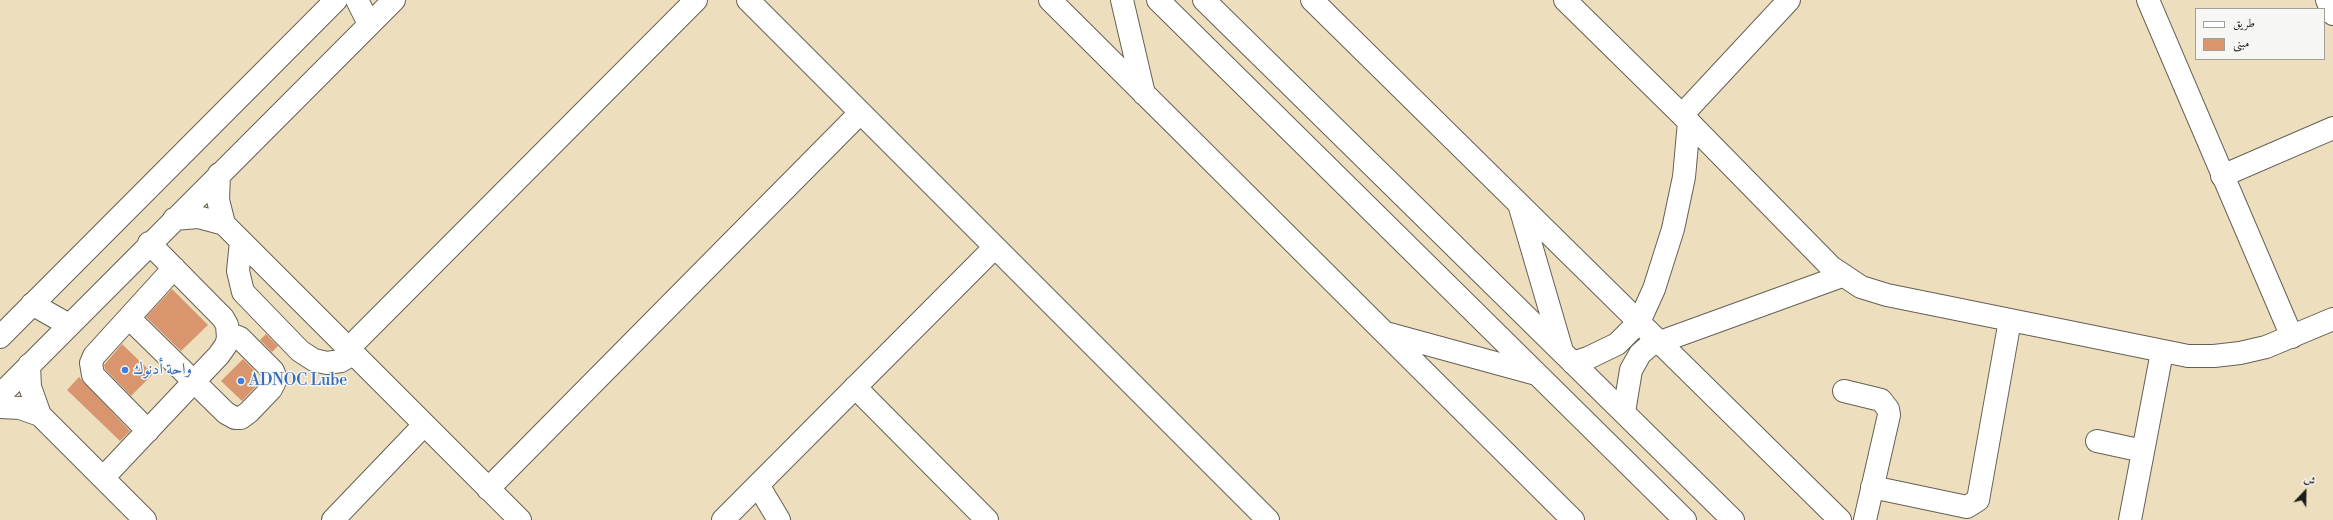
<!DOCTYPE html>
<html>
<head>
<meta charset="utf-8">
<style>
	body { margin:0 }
	#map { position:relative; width:2333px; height:520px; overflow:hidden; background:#eddfbe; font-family:"Libre Bodoni",Amiri,serif }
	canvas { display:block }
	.legend { position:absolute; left:2195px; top:8px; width:130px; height:52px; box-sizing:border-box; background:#f6f6f2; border:1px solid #9f9f9c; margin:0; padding:5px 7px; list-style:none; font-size:12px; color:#1c1c1c }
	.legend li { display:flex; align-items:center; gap:8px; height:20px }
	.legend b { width:20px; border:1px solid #9f9f9c }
	.north { position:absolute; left:2285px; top:472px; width:40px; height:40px; -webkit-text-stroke:3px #f6f6f2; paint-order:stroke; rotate:22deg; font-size:11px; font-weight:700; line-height:16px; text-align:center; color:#1c1c1c }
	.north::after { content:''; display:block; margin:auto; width:14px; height:18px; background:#1c1c1c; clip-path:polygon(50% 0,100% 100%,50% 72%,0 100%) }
</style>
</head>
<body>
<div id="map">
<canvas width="2333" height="520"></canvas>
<ul class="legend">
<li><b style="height:5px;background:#fff"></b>طريق</li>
<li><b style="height:11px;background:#d8956e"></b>مبنى</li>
</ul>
<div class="north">ش</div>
</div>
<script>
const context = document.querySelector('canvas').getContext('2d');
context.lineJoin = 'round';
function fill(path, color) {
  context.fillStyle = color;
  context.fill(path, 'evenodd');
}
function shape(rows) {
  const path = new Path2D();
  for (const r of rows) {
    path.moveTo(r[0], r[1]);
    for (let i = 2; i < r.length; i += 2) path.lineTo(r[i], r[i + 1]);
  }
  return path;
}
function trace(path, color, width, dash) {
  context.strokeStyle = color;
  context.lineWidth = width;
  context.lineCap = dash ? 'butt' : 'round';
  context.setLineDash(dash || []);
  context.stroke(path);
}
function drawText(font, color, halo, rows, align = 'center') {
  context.font = font + ' "Libre Bodoni",Amiri,serif';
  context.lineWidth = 3;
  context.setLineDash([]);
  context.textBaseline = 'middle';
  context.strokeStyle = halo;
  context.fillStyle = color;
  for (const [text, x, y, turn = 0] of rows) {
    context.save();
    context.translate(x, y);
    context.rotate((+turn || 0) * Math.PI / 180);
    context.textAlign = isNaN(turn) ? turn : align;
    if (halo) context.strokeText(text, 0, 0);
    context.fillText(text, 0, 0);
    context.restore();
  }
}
fill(shape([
	[172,289,208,325,181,351,146,317],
	[266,334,278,346,272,352,260,340],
	[122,344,153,374,131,396,105,369,104,365],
	[243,359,254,370,251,373,260,382,242,401,221,381],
	[79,377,130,431,120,441,67,390]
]), '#d8956e');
const minor = shape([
	[357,0,369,24],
	[748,0,1268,520],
	[1050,0,1573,520],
	[1122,0,1144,94],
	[1158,0,1685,520],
	[1204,0,1733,520],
	[1312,0,1840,520],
	[1565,0,1682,115,1831,267,1861,287,1887,295,2188,356,2214,356,2240,353,2266,347,2333,319],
	[2148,0,2292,337],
	[2327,0,2333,14],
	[1682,115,1789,0],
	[219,174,218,200,224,224],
	[2222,176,2333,128],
	[1519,204,1562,351],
	[174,219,198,217,224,224,520,520],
	[241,241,238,271,243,292,300,351,314,360,327,363,341,361,353,354],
	[32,304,69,325],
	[129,318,226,413,235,418,241,418,249,412,271,389,276,379,273,371,240,338,235,336,228,338],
	[1386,333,1536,374],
	[0,337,336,0],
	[348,349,696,0],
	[1573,363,1588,358,1617,344,1639,322,1654,289,1673,229,1684,177,1689,122],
	[29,365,30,387,40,415,145,520],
	[855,387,987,520],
	[1844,391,1881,400,1888,409,1889,415,1865,520],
	[0,395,394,0],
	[0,407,20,408,40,415],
	[1624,412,1631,370,1640,354,1649,346,1842,276],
	[148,431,93,375,91,363,94,356,174,268],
	[2097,441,2143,451],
	[103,478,219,355,226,345,228,338,227,325,223,318,149,243],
	[758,485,779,520],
	[1872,487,1967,507,1978,500,2010,320],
	[488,489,860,113],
	[333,520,424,425],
	[723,520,995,247],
	[2130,520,2162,352]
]);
trace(minor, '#656055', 24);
trace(minor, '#fff', 22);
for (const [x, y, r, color] of [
	[125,370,4,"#3f7fe0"],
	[241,381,4,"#3f7fe0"]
]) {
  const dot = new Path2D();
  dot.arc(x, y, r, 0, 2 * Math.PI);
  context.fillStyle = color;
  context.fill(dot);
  trace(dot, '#f6f6f2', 1.5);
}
drawText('16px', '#366cbe', '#f6f6f2', [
	["واحة أدنوك",133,370],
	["ADNOC Lube",249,381]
], 'left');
</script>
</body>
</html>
